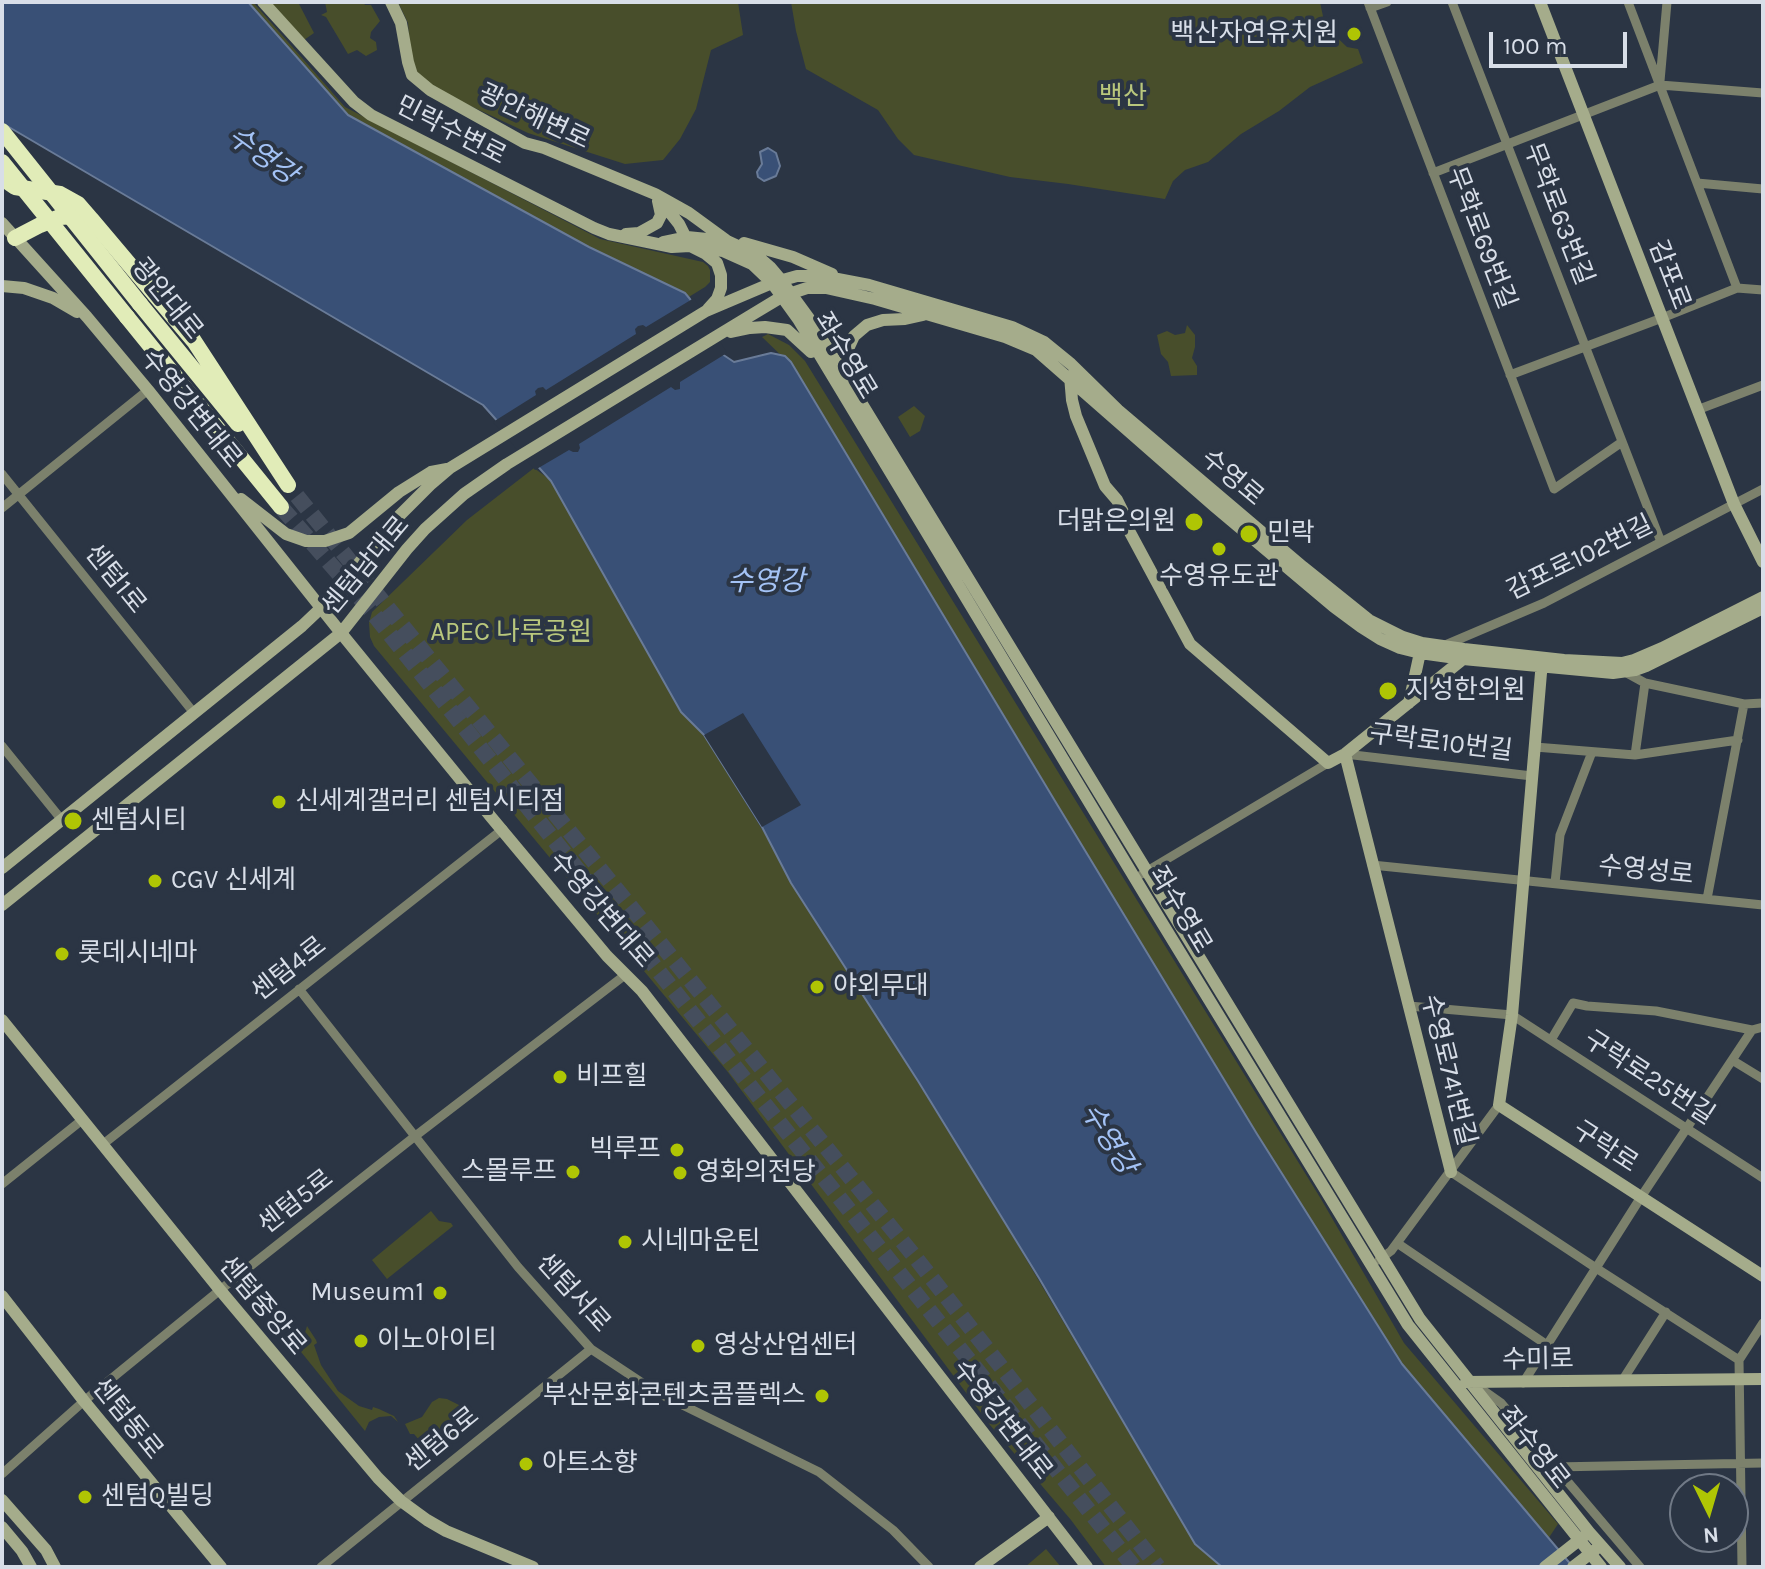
<!DOCTYPE html>
<html>
<head>
<meta charset="utf-8">
<style>
	body { margin:0 }
	#map { position:relative; width:1765px; height:1569px; overflow:hidden; background:#2b3544; font-family:Karla,sans-serif }
	canvas { display:block }
	.frame { position:absolute; inset:0; border:4px solid #d8dee8; pointer-events:none }
	.north { position:absolute; left:1669px; top:1473px; width:80px; height:80px; box-sizing:border-box; background:#2b3544; border:2px solid #707986; border-radius:50%; rotate:175deg; font-size:22px; font-weight:700; line-height:32px; text-align:center; color:#d8dee8 }
	.north::after { content:''; display:block; margin:auto; width:28px; height:36px; background:#afc504; clip-path:polygon(50% 0,100% 100%,50% 72%,0 100%) }
	.scale { position:absolute; left:1489px; top:32px; width:138px; height:36px; box-sizing:border-box; border:4px solid #d8dee8; border-top:0; padding-left:10px; font-size:24px; line-height:28px; white-space:nowrap; color:#d8dee8; -webkit-text-stroke:6px #2b3544; paint-order:stroke }
</style>
</head>
<body>
<div id="map">
<canvas width="1765" height="1569"></canvas>
<div class="frame"></div>
<div class="north">N</div>
<div class="scale">100 m</div>
</div>
<script>
const context = document.querySelector('canvas').getContext('2d');
context.lineJoin = 'round';
function fill(path, color) {
  context.fillStyle = color;
  context.fill(path, 'evenodd');
}
function shape(rows) {
  const path = new Path2D();
  for (const r of rows) {
    path.moveTo(r[0], r[1]);
    for (let i = 2; i < r.length; i += 2) path.lineTo(r[i], r[i + 1]);
  }
  return path;
}
function trace(path, color, width, dash) {
  context.strokeStyle = color;
  context.lineWidth = width;
  context.lineCap = dash ? 'butt' : 'round';
  context.setLineDash(dash || []);
  context.stroke(path);
}
function drawText(font, color, halo, rows, align = 'center') {
  context.font = font + ' Karla,"Noto Sans KR",sans-serif';
  context.lineWidth = 8;
  context.setLineDash([]);
  context.textBaseline = 'middle';
  context.strokeStyle = halo;
  context.fillStyle = color;
  for (const [text, x, y, turn = 0] of rows) {
    context.save();
    context.translate(x, y);
    context.rotate((+turn || 0) * Math.PI / 180);
    context.textAlign = isNaN(turn) ? turn : align;
    if (halo) context.strokeText(text, 0, 0);
    context.fillText(text, 0, 0);
    context.restore();
  }
}
fill(shape([
	[231,2,253,2,345,107,600,239,703,262,708,266,710,270,710,282,705,287,679,303,341,124],
	[270,2,298,2,314,33,304,40],
	[325,2,363,2,365,5,371,5,380,21,371,32,370,38,376,42,377,50,366,56,357,50,348,54,326,17,321,15,327,12],
	[398,2,738,2,743,35,711,50,696,109,680,139,663,160,625,164,528,133,445,94,419,78,410,53,408,23],
	[791,2,1320,2,1325,26,1347,47,1358,49,1363,63,1310,87,1279,111,1241,134,1208,162,1185,170,1173,181,1165,199,1068,184,1010,177,914,155,898,139,878,110,806,69,796,31],
	[1187,325,1195,335,1195,347,1192,358,1197,366,1197,375,1171,376,1168,362,1161,354,1157,335,1167,331,1175,335,1185,333],
	[768,334,789,345,805,361,1321,1199,1404,1343,1558,1524,1540,1551,1387,1359,789,363,762,337],
	[914,406,925,416,920,431,910,437,898,417],
	[534,468,549,479,704,735,1010,1232,1195,1544,1224,1567,1106,1567,1071,1520,990,1425,727,1071,374,646,370,637,369,623,372,612,467,520],
	[431,1211,439,1221,451,1223,453,1226,387,1279,372,1260],
	[307,1326,316,1340,317,1343,314,1345,321,1365,338,1391,359,1406,372,1410,373,1407,379,1409,394,1416,398,1422,391,1416,379,1417,369,1422,365,1431,293,1342,304,1336],
	[439,1398,447,1399,461,1406,469,1408,472,1414,469,1416,473,1420,429,1455,418,1444,420,1441,414,1434,410,1434,405,1424,422,1417,432,1402],
	[1046,1549,1061,1567,1025,1567]
]), '#484e2b');
const water = shape([
	[2,2,248,2,348,115,589,247,685,293,690,299,722,354,734,362,771,353,785,356,791,362,1055,801,1257,1134,1402,1364,1573,1567,1222,1567,1195,1544,1039,1278,918,1081,791,883,762,827,704,735,681,712,551,481,483,405,2,123,2,2],
	[768,148,776,153,780,166,776,176,764,181,758,177,757,172,762,164,760,152,768,148]
]);
fill(water, '#395076');
trace(water, '#697b98', 2);
fill(shape([
	[694,298,727,353,680,382,680,389,675,390,671,387,579,444,580,448,578,452,573,452,569,450,535,470,493,422,536,395,535,391,538,388,543,387,546,390,636,334,635,329,638,326,643,325,646,327],
	[743,713,801,805,762,827,704,735]
]), '#2b3544');
trace(shape([
	[297,496,915,1257,1158,1567],
	[281,507,372,612,1134,1567]
]), '#454e5d', 16, [16, 8]);
trace(shape([
	[1368,2,1554,489,1622,442],
	[1452,2,1661,542],
	[1628,2,1737,288],
	[1370,8,1387,2],
	[1660,81,1667,2],
	[1433,173,1660,85,1763,93],
	[1697,183,1763,189],
	[1510,375,1662,318,1737,288,1763,290],
	[1697,410,1763,385],
	[2,474,194,713],
	[2,508,148,390],
	[1443,646,1544,603,1763,489],
	[1625,672,1645,683,1744,704,1763,703],
	[2,746,61,819],
	[1535,747,1635,755,1738,740],
	[1345,754,1532,776],
	[1635,755,1645,683],
	[1372,865,1763,905],
	[1142,874,1328,763],
	[1555,883,1560,835,1592,752],
	[1707,899,1744,704],
	[299,989,518,1267,591,1349,656,1392,819,1472,893,1530,929,1567],
	[1409,1006,1512,1015,1763,1178],
	[1551,1040,1573,1003,1587,1006,1656,1011,1752,1030,1763,1027],
	[1732,1060,1763,1079],
	[102,1145,503,829],
	[1451,1172,1596,1268,1739,1360,1742,1567],
	[2,1184,82,1120],
	[1397,1243,1547,1345],
	[1379,1260,1391,1251,1499,1105],
	[1739,1360,1763,1323],
	[1622,1381,1666,1312],
	[1523,1383,1641,1197,1752,1030],
	[1477,1386,1501,1403,1640,1567],
	[1554,1467,1763,1463],
	[2,1474,84,1401,220,1290,414,1137,625,975],
	[321,1567,591,1349]
]), '#7c816c', 9);
trace(shape([
	[263,2,354,102,371,115,594,228,609,234,672,247,690,246,723,251,752,264,772,283,798,319,1145,895,1408,1325,1601,1567],
	[391,2,401,23,408,62,412,75,430,90,525,143,544,148,655,194,689,213,726,240],
	[1540,2,1734,504,1763,562],
	[660,200,679,224,690,246,706,254,717,263,721,275,721,288,717,299,708,309],
	[2,223,87,317,148,390,341,633,491,817,607,956,642,991,1087,1567],
	[626,234,639,233,657,223,661,215,658,201],
	[663,242,687,237,727,241,755,254,770,267,781,280,808,317,854,391,1420,1319,1589,1532,1620,1567],
	[744,243,793,257,832,274],
	[2,286,24,288,53,298,77,312],
	[731,332,750,328,765,327,787,330,811,352],
	[1070,376,1072,400,1076,416,1105,486,1117,500,1124,514,1126,525,1190,644,1328,763,1345,754,1463,659],
	[851,377,846,364,848,349,854,336,867,325,883,320,905,319,923,315],
	[241,499,286,534,306,541,325,541,349,533,399,492,431,472,447,469],
	[1542,661,1512,1015,1499,1105,1763,1276],
	[1409,703,1421,648],
	[1345,754,1451,1172],
	[2,868,302,626,321,608,340,587,387,528,430,485,450,468,706,311,772,283,797,276,822,276,869,285,1012,327,1044,342,1071,364,1118,410,1303,567,1369,620,1403,637,1422,643,1464,649,1564,660,1622,663,1634,660,1662,648,1763,597],
	[2,905,341,633,407,549,425,529,464,494,507,464,720,334,783,296,807,288,826,288,875,299,1005,337,1036,350,1214,506,1334,607,1361,627,1380,639,1400,648,1420,653,1463,659,1613,673,1635,670,1646,666,1763,608],
	[2,1020,220,1290,378,1478,401,1501,427,1520,446,1531,533,1567],
	[2,1296,84,1401,221,1567],
	[1466,1382,1763,1379],
	[2,1500,46,1550,55,1567],
	[2,1527,22,1551,31,1567],
	[980,1567,1049,1517],
	[1545,1567,1583,1537],
	[1573,1567,1595,1550]
]), '#a5ac8b', 12);
trace(shape([
	[2,178,15,187,60,194,78,204,91,219],
	[15,238,40,225,60,217,76,216,91,219,194,341,288,485],
	[140,304,238,424],
	[127,317,281,507]
]), '#e1ecb8', 16);
trace(shape([
	[2,131,140,304],
	[2,162,127,317]
]), '#e1ecb8', 16);
for (const [x, y, r, color] of [
	[1354,34,8,"#afc504"],
	[1194,522,10,"#afc504"],
	[1249,534,10,"#afc504"],
	[1219,549,8,"#afc504"],
	[1388,691,10,"#afc504"],
	[279,802,8,"#afc504"],
	[73,821,10,"#afc504"],
	[155,881,8,"#afc504"],
	[62,954,8,"#afc504"],
	[817,987,8,"#afc504"],
	[560,1077,8,"#afc504"],
	[677,1150,8,"#afc504"],
	[573,1172,8,"#afc504"],
	[680,1173,8,"#afc504"],
	[625,1242,8,"#afc504"],
	[440,1293,8,"#afc504"],
	[361,1341,8,"#afc504"],
	[698,1346,8,"#afc504"],
	[822,1396,8,"#afc504"],
	[526,1464,8,"#afc504"],
	[85,1497,8,"#afc504"]
]) {
  const dot = new Path2D();
  dot.arc(x, y, r, 0, 2 * Math.PI);
  context.fillStyle = color;
  context.fill(dot);
  trace(dot, '#2b3544', 3);
}
drawText('26px', '#d8dee8', '#2b3544', [
	["백산자연유치원",1338,34,"right"],
	["더맑은의원",1176,522,"right"],
	["민락",1267,534],
	["수영유도관",1219,577,"center"],
	["지성한의원",1406,691],
	["신세계갤러리 센텀시티점",295,802],
	["센텀시티",91,821],
	["CGV 신세계",171,881],
	["롯데시네마",78,954],
	["야외무대",833,987],
	["비프힐",576,1077],
	["빅루프",661,1150,"right"],
	["스몰루프",557,1172,"right"],
	["영화의전당",696,1173],
	["시네마운틴",641,1242],
	["Museum1",424,1293,"right"],
	["이노아이티",377,1341],
	["영상산업센터",714,1346],
	["부산문화콘텐츠콤플렉스",806,1396,"right"],
	["아트소향",542,1464],
	["센텀Q빌딩",101,1497]
], 'left');
drawText('26px', '#b9c77c', '#2b3544', [
	["백산",1123,97],
	["APEC 나루공원",511,633]
]);
drawText('26px', '#d8dee8', '#2b3544', [
	["광안해변로",534,117,25],
	["민락수변로",451,131,27],
	["무학로63번길",1558,214,69],
	["무학로69번길",1481,238,69],
	["감포로",1669,275,69],
	["광안대로",167,299,51],
	["좌수영로",845,356,59],
	["수영강변대로",191,409,51],
	["수영로",1232,478,40],
	["감포로102번길",1580,558,-26],
	["센텀남대로",366,566,-50],
	["센텀1로",115,579,51],
	["구락로10번길",1441,743,7],
	["수영성로",1646,871,6],
	["수영강변대로",601,910,49],
	["좌수영로",1180,910,59],
	["센텀4로",289,969,-38],
	["수영로741번길",1448,1070,76],
	["구락로25번길",1649,1078,33],
	["구락로",1605,1147,33],
	["센텀5로",296,1202,-38],
	["센텀서로",573,1293,48],
	["센텀중앙로",262,1306,50],
	["수미로",1538,1360,-1],
	["센텀동로",127,1419,51],
	["수영강변대로",1002,1420,52],
	["센텀6로",442,1440,-39],
	["좌수영로",1534,1448,52]
]);
drawText('italic 28px', '#a4c3f6', '#2b3544', [
	["수영강",262,156,36],
	["수영강",766,582],
	["수영강",1108,1139,58]
]);
</script>
</body>
</html>
